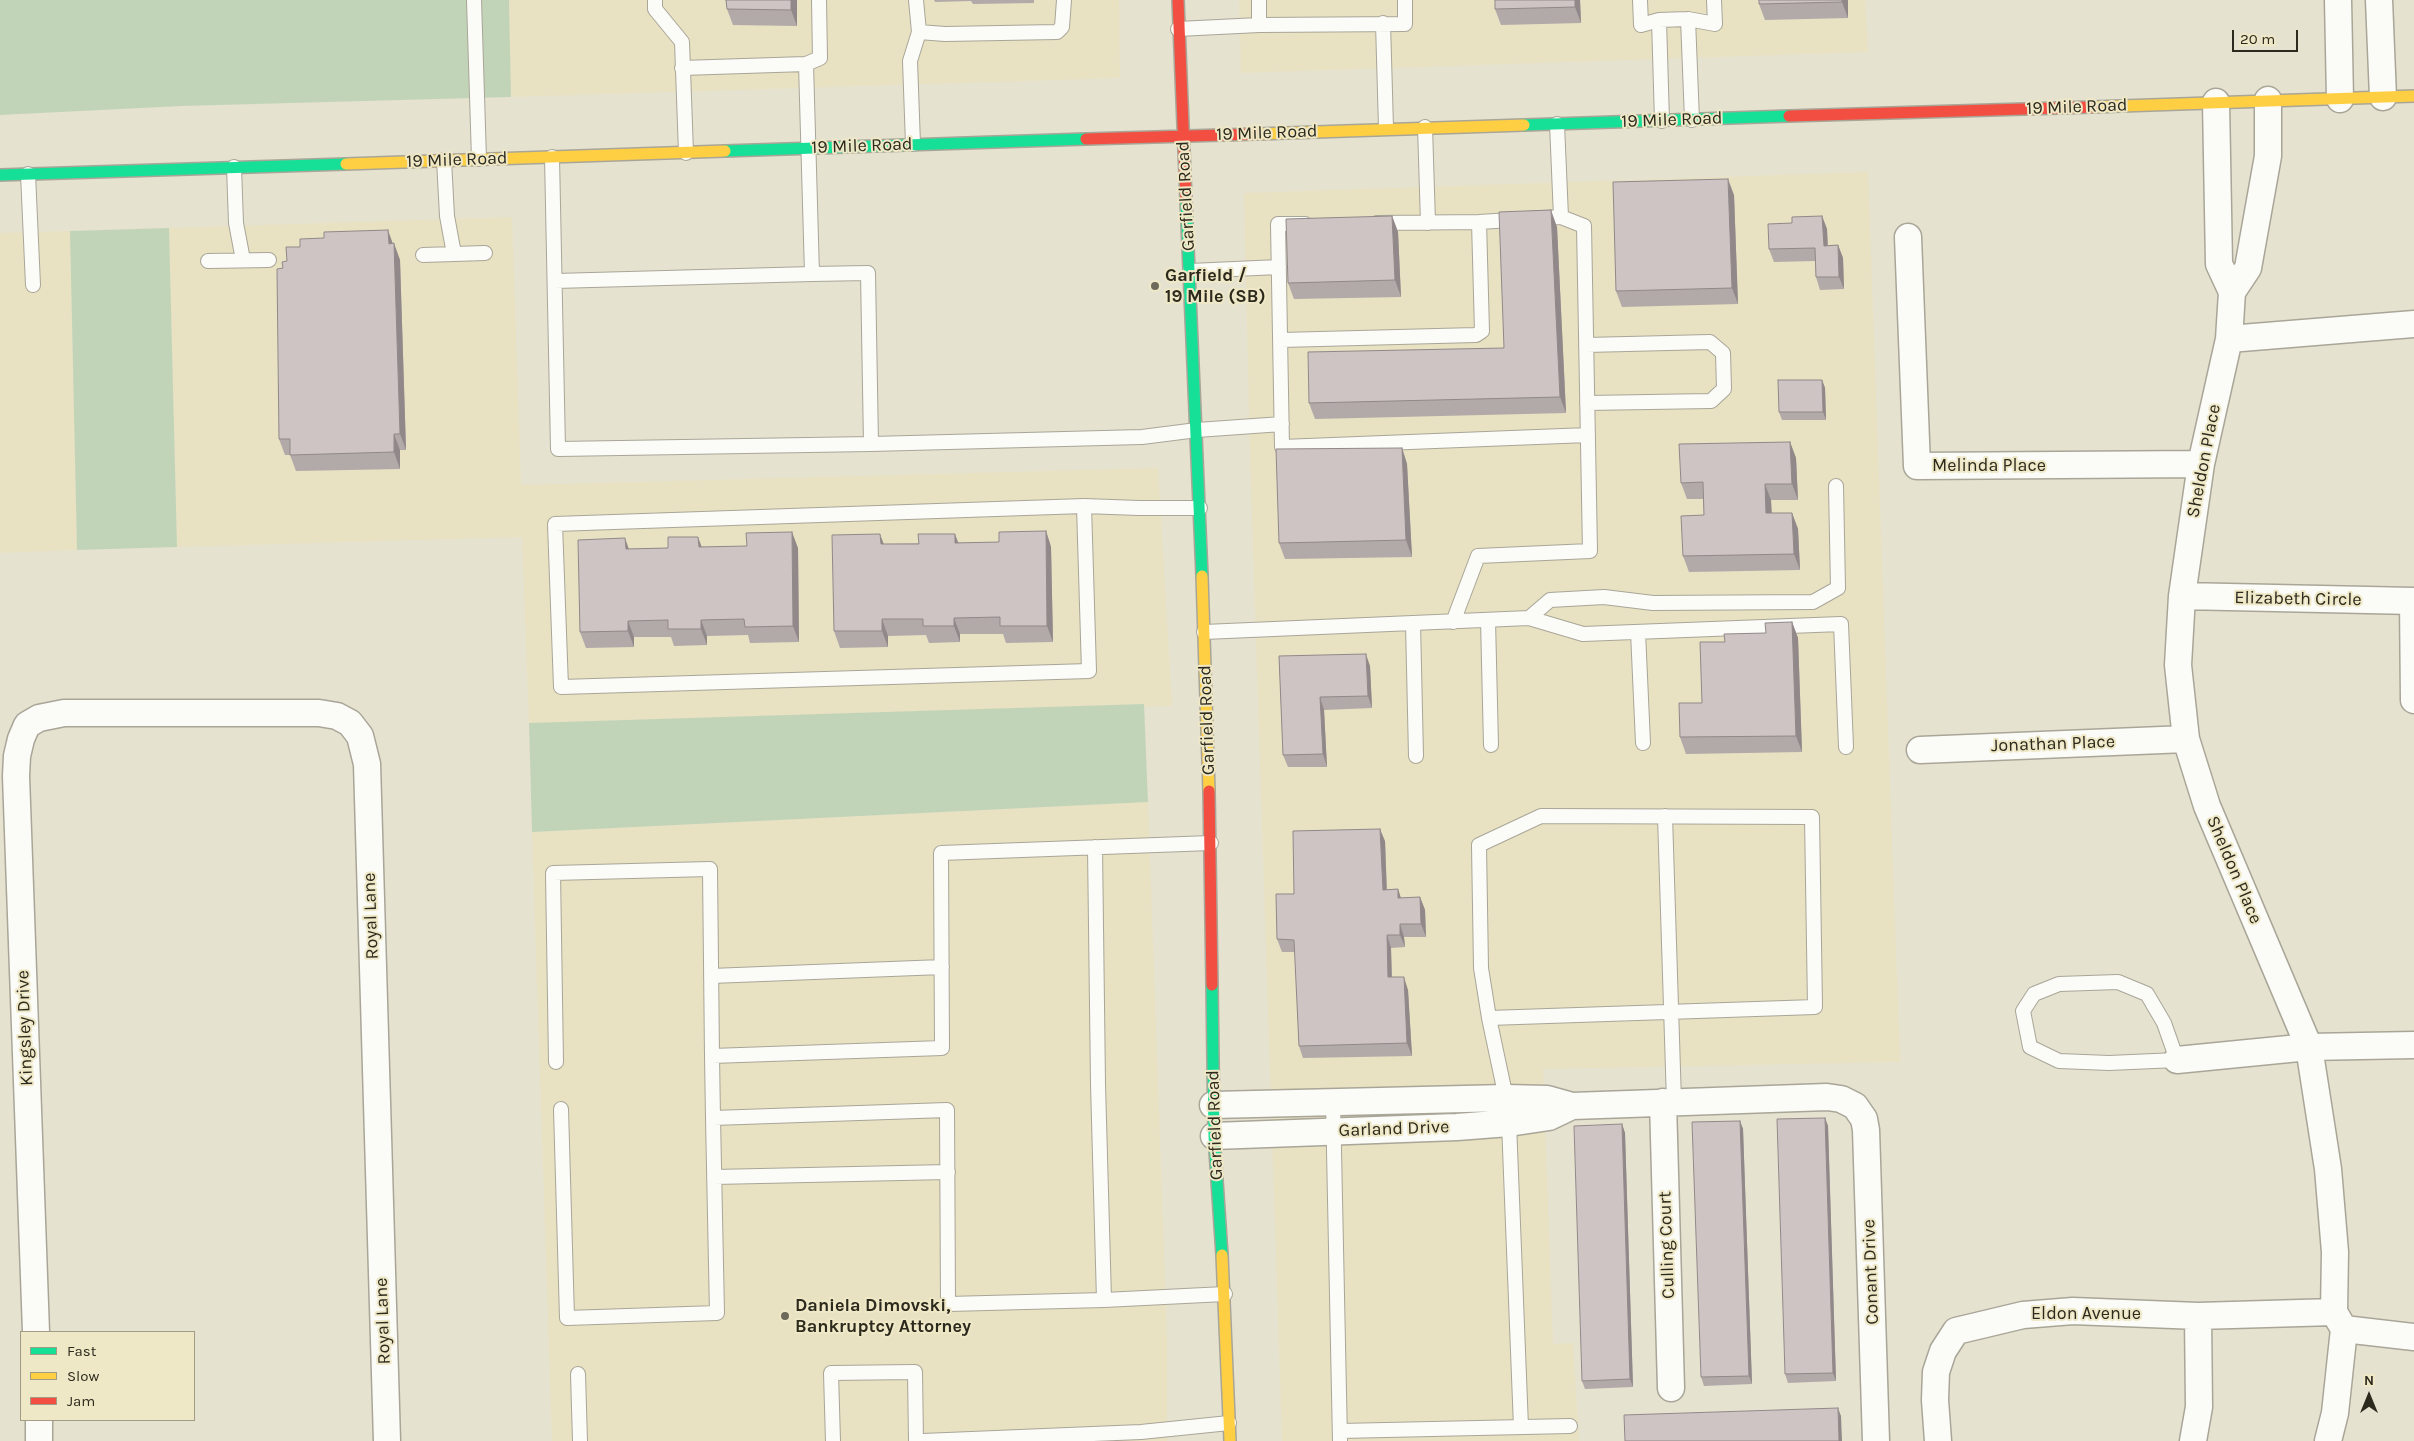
<!DOCTYPE html>
<html>
<head>
<meta charset="utf-8">
<style>
	body { margin:0 }
	#map { position:relative; width:2414px; height:1441px; overflow:hidden; background:#e6e2d0; font-family:Karla,sans-serif }
	canvas { display:block }
	.legend { position:absolute; left:20px; top:1331px; width:175px; height:90px; box-sizing:border-box; background:#efe8c7; border:1px solid #a19c83; margin:0; padding:6px 9px; list-style:none; font-size:15px; color:#2c291d }
	.legend li { display:flex; align-items:center; gap:10px; height:25px }
	.legend b { width:25px; border:1px solid #a19c83 }
	.north { position:absolute; left:2344px; top:1371px; width:50px; height:50px; -webkit-text-stroke:4px #efe8c7; paint-order:stroke; rotate:0deg; font-size:14px; font-weight:700; line-height:20px; text-align:center; color:#2c291d }
	.north::after { content:''; display:block; margin:auto; width:18px; height:22px; background:#2c291d; clip-path:polygon(50% 0,100% 100%,50% 72%,0 100%) }
	.scale { position:absolute; left:2232px; top:30px; width:66px; height:22px; box-sizing:border-box; border:2px solid #2c291d; border-top:0; padding-left:6px; font-size:15px; line-height:18px; white-space:nowrap; color:#2c291d; -webkit-text-stroke:4px #efe8c7; paint-order:stroke }
</style>
</head>
<body>
<div id="map">
<canvas width="2414" height="1441"></canvas>
<ul class="legend">
<li><b style="height:6px;background:#16e098"></b>Fast</li>
<li><b style="height:6px;background:#ffcf43"></b>Slow</li>
<li><b style="height:6px;background:#f24e42"></b>Jam</li>
</ul>
<div class="north">N</div>
<div class="scale">20 m</div>
</div>
<script>
const context = document.querySelector('canvas').getContext('2d');
context.lineJoin = 'round';
function fill(path, color) {
  context.fillStyle = color;
  context.fill(path, 'evenodd');
}
function shape(rows) {
  const path = new Path2D();
  for (const r of rows) {
    path.moveTo(r[0], r[1]);
    for (let i = 2; i < r.length; i += 2) path.lineTo(r[i], r[i + 1]);
  }
  return path;
}
function trace(path, color, width, dash) {
  context.strokeStyle = color;
  context.lineWidth = width;
  context.lineCap = dash ? 'butt' : 'round';
  context.setLineDash(dash || []);
  context.stroke(path);
}
function drawText(font, color, halo, rows, align = 'center') {
  context.font = font + ' Karla,sans-serif';
  context.lineWidth = 4;
  context.setLineDash([]);
  context.textBaseline = 'middle';
  context.strokeStyle = halo;
  context.fillStyle = color;
  for (const [text, x, y, turn = 0] of rows) {
    context.save();
    context.translate(x, y);
    context.rotate((+turn || 0) * Math.PI / 180);
    context.textAlign = isNaN(turn) ? turn : align;
    if (halo) context.strokeText(text, 0, 0);
    context.fillText(text, 0, 0);
    context.restore();
  }
}
fill(shape([
	[509,0,1119,0,1120,78,511,97],
	[1239,0,1865,0,1868,52,1241,73],
	[1868,172,1900,1062,1543,1069,1553,1344,1573,1343,1579,1441,1282,1441,1250,456,1244,193],
	[512,217,521,485,1158,468,1172,706,529,723,522,537,177,547,169,228],
	[70,231,77,550,0,553,0,233],
	[1148,802,1167,1337,1167,1441,552,1441,532,832]
]), '#e8e1c2');
fill(shape([
	[0,0,509,0,511,97,182,106,0,115],
	[169,228,177,547,77,550,70,231],
	[1144,704,1148,802,532,832,529,723]
]), '#c2d4b8');
const lane = shape([
	[474,0,479,159],
	[655,0,655,9,682,42,686,153],
	[916,0,919,32],
	[1259,0,1259,25,1405,24,1405,0],
	[1640,0,1641,25,1659,20,1688,19,1715,24,1714,0],
	[1688,19,1692,120],
	[1659,20,1662,121],
	[1383,23,1386,128],
	[1178,29,1259,25],
	[682,68,806,64],
	[1425,127,1428,223],
	[913,144,910,61,919,32,945,34,1057,32,1062,27,1064,0],
	[552,157,558,449,871,444,1142,437,1197,430,1282,424],
	[444,160,447,216,454,254],
	[234,167,236,223,243,260],
	[28,174,33,285],
	[1377,223,1479,222,1561,217],
	[1305,224,1278,224,1282,447,1588,435],
	[423,255,485,253],
	[208,261,269,260],
	[1190,271,1279,267],
	[812,274,868,273,871,444],
	[555,281,812,274,806,64,820,58,819,0],
	[1281,340,1476,335,1482,331,1479,222],
	[1586,345,1710,342,1723,353,1724,389,1711,401,1587,403],
	[1084,506,1089,671,561,687,555,524,1084,506,1139,508,1200,508],
	[1529,618,1550,600,1604,597,1653,603,1813,602,1838,588,1836,486],
	[1488,620,1491,745],
	[1453,622,1478,556,1590,551,1584,226,1561,217,1557,124],
	[1413,623,1416,756],
	[1204,632,1529,618,1583,634,1841,624,1846,747],
	[1638,632,1643,743],
	[1665,816,1674,1102],
	[1095,847,1098,1084,1104,1300,1225,1294],
	[711,976,942,967],
	[2118,982,2147,994,2164,1023,2177,1060,2109,1063,2059,1061,2030,1047,2023,1011,2034,994,2059,984,2118,982],
	[1489,1018,1815,1007,1812,817,1541,816,1479,845,1481,968,1489,1018,1506,1098,1509,1123,1521,1427],
	[712,1056,713,1118,947,1110,948,1304,1104,1300],
	[556,1062,553,873,710,869,712,1056,942,1048,941,853,1211,843],
	[1333,1102,1340,1441],
	[561,1109,567,1318,717,1313,713,1118],
	[714,1177,948,1172],
	[578,1374,580,1441],
	[1340,1431,1570,1426],
	[833,1441,831,1373,915,1372,916,1441],
	[923,1441,1141,1432,1229,1423]
]);
const street = shape([
	[2338,0,2340,99],
	[2379,0,2383,97],
	[2216,102,2219,264,2232,292,2248,268,2268,156,2268,100],
	[1908,237,1917,466,2201,464],
	[2232,292,2229,339,2201,464,2182,596,2178,665,2186,739,2207,806,2309,1047,2328,1169,2335,1252,2334,1312,2344,1329,2335,1413,2328,1441],
	[2229,339,2414,324],
	[2182,596,2414,601],
	[2413,601,2414,700],
	[1920,750,2186,739],
	[2177,1060,2309,1047,2414,1045],
	[1663,1102,1671,1388],
	[1213,1105,1506,1098,1547,1099,1572,1106,1827,1097,1841,1099,1855,1106,1864,1119,1866,1130,1876,1441],
	[1214,1136,1457,1127,1509,1123,1549,1117,1572,1106],
	[2344,1329,2414,1337],
	[36,1332,16,776,17,756,21,739,27,725,39,718,64,713,319,713,337,716,350,723,360,736,367,764,387,1441],
	[39,1420,39,1441],
	[1938,1441,1935,1400,1936,1372,1943,1351,1956,1331,2023,1315,2073,1311,2198,1316,2334,1312],
	[2193,1441,2199,1407,2198,1316]
]);
const fast = shape([
	[1524,125,1789,116],
	[725,151,1086,139],
	[0,175,346,164],
	[1186,200,1202,576],
	[1212,985,1214,1136,1222,1255]
]);
const slow = shape([
	[2092,107,2414,96],
	[1257,134,1524,125],
	[346,164,725,151],
	[1202,576,1209,791],
	[1222,1255,1230,1441]
]);
const jam = shape([
	[1178,0,1186,200],
	[1789,116,2092,107],
	[1086,139,1257,134],
	[1209,791,1212,985]
]);
trace(lane, '#a9a698', 16);
trace(street, '#a9a698', 29);
trace(fast, '#a9a698', 14);
trace(slow, '#a9a698', 14);
trace(jam, '#a9a698', 14);
trace(lane, '#fbfbf8', 14);
trace(street, '#fbfbf8', 26);
trace(fast, '#16e098', 11);
trace(slow, '#ffcf43', 11);
trace(jam, '#f24e42', 11);
fill(shape([
	[726,0,797,0,797,26,733,25,727,9],
	[934,0,1034,0,1034,3,973,4,971,1,935,2],
	[1580,0,1581,23,1501,25,1495,9],
	[1759,0,1848,0,1848,18,1765,20,1759,4],
	[1734,195,1738,304,1622,307,1616,291],
	[1392,216,1398,232,1401,297,1294,299,1288,283],
	[1822,216,1827,229,1828,246,1838,245,1843,258,1844,289,1820,290,1816,277,1815,261,1774,262,1769,249,1792,223],
	[1557,227,1566,413,1315,419,1309,403,1504,348],
	[393,243,400,260,406,450,400,450,400,469,296,471,290,455,285,455,279,439,283,268,287,261],
	[1822,380,1825,388,1826,420,1782,420,1779,412],
	[1790,442,1796,458,1798,500,1771,500,1772,513,1792,513,1798,529,1800,570,1689,572,1683,556,1704,515,1703,499,1687,499,1681,483],
	[1402,448,1407,464,1412,557,1285,559,1279,543],
	[1046,531,1051,547,1053,642,1006,643,1003,634,960,634,960,642,929,643,926,635,888,636,888,647,840,648,834,631,884,544,999,542],
	[702,547,798,548,799,642,750,643,748,635,707,636,707,645,674,646,671,637,634,637,634,647,586,648,580,632,629,549],
	[1792,622,1798,638,1802,752,1686,754,1680,737,1702,703,1725,642,1766,633],
	[1279,656,1370,666,1372,708,1324,710,1327,767,1288,767,1283,755],
	[1385,841,1387,890,1398,889,1401,898,1420,897,1425,910,1426,937,1404,937,1405,947,1391,948,1392,977,1408,990,1412,1056,1303,1058,1299,1046,1295,952,1282,952,1277,939,1294,894],
	[1825,1118,1828,1126,1836,1381,1788,1383,1785,1374],
	[1740,1121,1743,1129,1752,1384,1704,1386,1701,1377],
	[1622,1124,1625,1133,1633,1387,1585,1389,1582,1381]
]), '#b2a9a9');
fill(shape([
	[791,0,797,0,797,26,791,10],
	[1575,0,1580,0,1581,23,1575,7],
	[1842,0,1848,0,1848,18,1842,2],
	[1728,179,1734,195,1738,304,1732,288],
	[1551,210,1557,227,1566,413,1560,397],
	[1392,216,1398,232,1401,297,1395,280],
	[1822,216,1827,229,1828,258,1824,246],
	[388,230,394,247,389,244],
	[394,243,400,260,406,450,400,434],
	[1838,245,1843,258,1844,289,1839,277],
	[1822,380,1825,388,1826,420,1823,412],
	[394,434,400,450,400,469,394,452],
	[1790,442,1796,458,1798,500,1792,484],
	[1402,448,1407,464,1412,557,1406,540],
	[1765,484,1771,500,1772,529,1766,513],
	[1792,513,1798,529,1800,570,1794,554],
	[1046,531,1051,547,1053,642,1047,626],
	[792,532,798,548,799,642,793,626],
	[880,534,886,550,881,544],
	[955,534,961,550,955,543],
	[698,537,704,553,699,547],
	[625,538,631,555,626,549],
	[954,618,960,634,960,642,954,626],
	[882,619,888,636,888,647,882,631],
	[701,620,707,636,707,645,701,629],
	[628,621,634,637,634,647,628,631],
	[1792,622,1798,638,1802,752,1796,736],
	[1366,654,1370,666,1372,708,1368,696],
	[1320,697,1324,710,1327,767,1323,754],
	[1380,829,1385,841,1387,902,1383,890],
	[1398,889,1402,902,1398,898],
	[1420,897,1425,910,1426,937,1421,924],
	[1400,924,1404,937,1405,947,1400,935],
	[1387,935,1391,948,1392,990,1388,977],
	[1404,977,1408,990,1412,1056,1407,1043],
	[1825,1118,1828,1126,1836,1381,1833,1373],
	[1740,1121,1743,1129,1752,1384,1749,1376],
	[1622,1124,1625,1133,1633,1387,1630,1379],
	[1838,1408,1841,1416,1842,1441,1839,1441]
]), '#918989');
const building = shape([
	[726,0,791,0,791,10,727,9,726,0],
	[1495,0,1575,0,1575,7,1495,9,1495,0],
	[1759,0,1842,0,1842,2,1759,4,1759,0],
	[1728,179,1732,288,1616,291,1613,182,1728,179],
	[1551,210,1560,397,1309,403,1308,352,1504,348,1499,212,1551,210],
	[1392,216,1395,280,1288,283,1286,219,1392,216],
	[1822,216,1824,246,1838,245,1839,277,1816,277,1815,248,1769,249,1768,224,1792,223,1792,217,1822,216],
	[388,230,389,244,394,243,400,434,394,434,394,452,290,455,290,439,279,439,277,269,283,268,282,262,287,261,286,247,300,247,300,239,324,238,324,232,388,230],
	[1778,380,1822,380,1823,412,1779,412,1778,380],
	[1790,442,1792,484,1765,484,1766,513,1792,513,1794,554,1683,556,1681,516,1704,515,1703,482,1681,483,1679,444,1790,442],
	[1402,448,1406,540,1279,543,1276,449,1402,448],
	[1046,531,1047,626,1000,626,1000,617,954,618,954,626,923,626,923,619,882,619,882,631,834,631,832,535,880,534,881,544,919,544,918,534,955,534,955,543,999,542,999,532,1046,531],
	[792,532,793,626,745,627,744,619,701,620,701,629,668,629,668,620,628,621,628,631,580,632,578,540,625,538,626,549,668,548,668,537,698,537,699,547,747,546,746,533,792,532],
	[1792,622,1796,736,1680,737,1679,703,1702,703,1700,642,1725,642,1724,634,1766,633,1765,623,1792,622],
	[1366,654,1368,696,1320,697,1323,754,1283,755,1279,656,1366,654],
	[1380,829,1383,890,1398,889,1398,898,1420,897,1421,924,1400,924,1400,935,1387,935,1388,977,1404,977,1407,1043,1299,1046,1294,940,1277,939,1276,894,1294,894,1293,831,1380,829],
	[1825,1118,1833,1373,1785,1374,1777,1119,1825,1118],
	[1740,1121,1749,1376,1701,1377,1692,1122,1740,1121],
	[1622,1124,1630,1379,1582,1381,1574,1126,1622,1124],
	[1838,1408,1839,1441,1625,1441,1624,1415,1838,1408]
]);
fill(building, '#cfc4c4');
trace(building, '#918989', 1);
for (const [x, y, r, color] of [
	[1155,286,5,"#6d6a5c"],
	[785,1316,5,"#6d6a5c"]
]) {
  const dot = new Path2D();
  dot.arc(x, y, r, 0, 2 * Math.PI);
  context.fillStyle = color;
  context.fill(dot);
  trace(dot, '#efe8c7', 2);
}
drawText('18px', '#2c291d', '#efe8c7', [
	["19 Mile Road",2077,107,-2],
	["19 Mile Road",1672,120,-2],
	["19 Mile Road",1267,133,-2],
	["19 Mile Road",862,146,-2],
	["19 Mile Road",457,160,-2],
	["Garfield Road",1186,196,-93],
	["Sheldon Place",2204,461,-79],
	["Melinda Place",1989,466],
	["Elizabeth Circle",2298,599,1],
	["Garfield Road",1207,720,-92],
	["Jonathan Place",2053,744,-2],
	["Sheldon Place",2234,870,67],
	["Royal Lane",371,916,-92],
	["Kingsley Drive",25,1028,-92],
	["Garfield Road",1215,1125,-92],
	["Garland Drive",1394,1129,-2],
	["Culling Court",1667,1245,-92],
	["Conant Drive",1871,1272,-92],
	["Eldon Avenue",2086,1314],
	["Royal Lane",383,1321,-92]
]);
drawText('bold 18px', '#2c291d', '#efe8c7', [
	["Garfield /",1165,276],
	["19 Mile (SB)",1165,297],
	["Daniela Dimovski,",795,1306],
	["Bankruptcy Attorney",795,1327]
], 'left');
</script>
</body>
</html>
